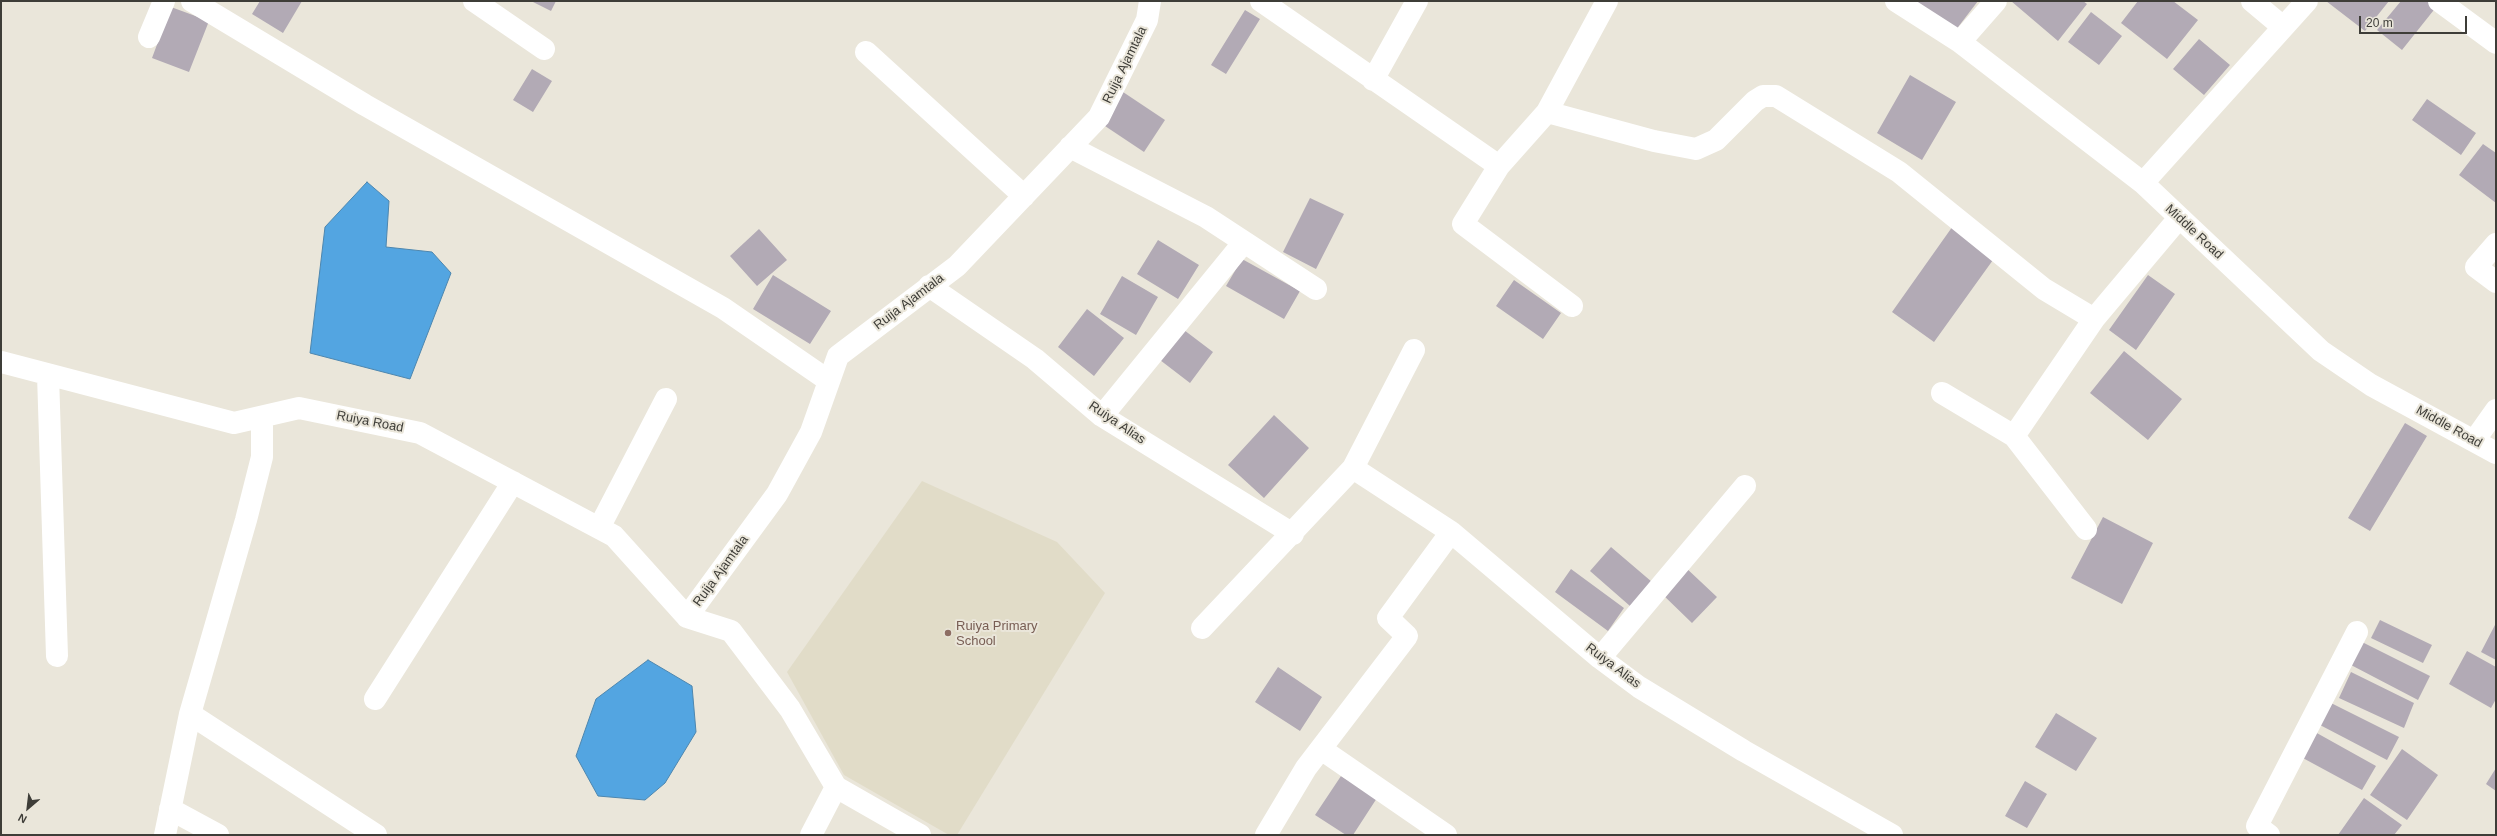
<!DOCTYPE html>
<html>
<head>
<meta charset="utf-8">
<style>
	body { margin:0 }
	#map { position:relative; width:2497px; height:836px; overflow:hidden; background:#eae6da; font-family:Arial,sans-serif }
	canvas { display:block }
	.frame { position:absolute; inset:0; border:2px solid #3e3d38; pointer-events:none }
	.north { position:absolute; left:8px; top:788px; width:40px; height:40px; -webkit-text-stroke:3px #eae6da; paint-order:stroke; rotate:208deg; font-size:11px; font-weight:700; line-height:16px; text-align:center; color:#3e3d38 }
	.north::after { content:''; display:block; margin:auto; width:14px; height:18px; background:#3e3d38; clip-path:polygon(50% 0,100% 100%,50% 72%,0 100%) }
	.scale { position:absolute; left:2359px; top:16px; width:108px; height:18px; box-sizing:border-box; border:2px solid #3e3d38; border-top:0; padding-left:5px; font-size:12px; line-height:14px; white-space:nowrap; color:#3e3d38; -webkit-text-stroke:3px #eae6da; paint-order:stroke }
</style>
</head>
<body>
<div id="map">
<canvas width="2497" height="836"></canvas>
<div class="frame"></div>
<div class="north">N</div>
<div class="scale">20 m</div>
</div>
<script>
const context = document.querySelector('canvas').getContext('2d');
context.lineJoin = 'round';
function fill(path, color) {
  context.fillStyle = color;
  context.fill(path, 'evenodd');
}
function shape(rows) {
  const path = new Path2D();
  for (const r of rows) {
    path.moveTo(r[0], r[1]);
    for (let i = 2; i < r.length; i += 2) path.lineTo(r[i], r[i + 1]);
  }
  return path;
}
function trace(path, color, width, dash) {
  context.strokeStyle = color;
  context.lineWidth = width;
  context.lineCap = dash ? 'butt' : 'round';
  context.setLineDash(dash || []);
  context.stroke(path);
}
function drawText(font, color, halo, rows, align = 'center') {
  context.font = font + ' Arial,sans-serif';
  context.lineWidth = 4;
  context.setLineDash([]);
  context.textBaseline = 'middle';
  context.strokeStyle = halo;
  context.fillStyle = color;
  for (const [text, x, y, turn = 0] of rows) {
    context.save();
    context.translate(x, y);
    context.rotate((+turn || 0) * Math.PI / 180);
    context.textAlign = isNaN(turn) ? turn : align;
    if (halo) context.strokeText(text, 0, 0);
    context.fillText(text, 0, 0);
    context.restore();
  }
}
fill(shape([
	[922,481,1057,542,1105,593,957,835,949,835,844,775,787,672]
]), '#e1dcc8');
const water = shape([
	[367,182,389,201,386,247,432,252,451,273,410,379,310,353,325,227,367,182],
	[648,660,692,686,696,732,665,783,645,800,598,796,576,756,596,699,648,660]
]);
fill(water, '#53a5e1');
trace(water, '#4d86ae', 1);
fill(shape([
	[260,1,302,1,283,33,252,14],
	[531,1,556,1,551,11],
	[1908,1,1978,1,1952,35],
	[2011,1,2083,1,2087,4,2058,41],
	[2138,1,2173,1,2198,20,2167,59,2121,23],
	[2326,1,2389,1,2365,31],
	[2401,1,2431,1,2437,6,2402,50,2377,30],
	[171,7,209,21,189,72,152,58],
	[1245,10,1260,19,1226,74,1211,65],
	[2091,12,2122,36,2099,65,2068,42],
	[2199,39,2230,65,2204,95,2173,69],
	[532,69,552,81,533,112,513,100],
	[1910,75,1956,102,1922,160,1877,133],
	[1123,92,1165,120,1144,152,1102,124],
	[2427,99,2476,133,2461,155,2412,120],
	[2483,144,2496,153,2496,203,2459,175],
	[1310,198,1344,214,1316,269,1283,252],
	[1955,223,1998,253,1934,342,1892,312],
	[759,229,787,260,757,286,730,256],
	[1158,240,1199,265,1178,299,1137,274],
	[1242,259,1300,291,1284,319,1226,286],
	[773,275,831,311,810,344,753,309],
	[2148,275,2175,294,2136,350,2109,330],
	[1122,276,1158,297,1136,335,1100,314],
	[1514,280,1561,313,1543,339,1496,306],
	[1087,309,1124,338,1094,376,1058,347],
	[1184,330,1213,352,1190,383,1160,360],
	[2124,351,2182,399,2148,440,2090,393],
	[1274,415,1309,448,1264,498,1228,465],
	[2405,423,2427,436,2370,531,2348,518],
	[2103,517,2153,543,2122,604,2071,578],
	[1611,547,1652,582,1630,606,1590,571],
	[1684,566,1717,597,1692,623,1660,592],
	[1571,569,1624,608,1608,631,1555,592],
	[2380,620,2432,645,2423,663,2371,638],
	[2496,623,2496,660,2481,652],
	[2362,642,2430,676,2418,700,2351,665],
	[2467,651,2496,667,2496,699,2491,708,2449,684],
	[1278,667,1322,697,1300,731,1255,702],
	[2351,672,2414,703,2404,728,2339,698],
	[2331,703,2399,737,2387,760,2320,725],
	[2056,713,2097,738,2076,771,2035,747],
	[2315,732,2376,766,2362,790,2301,757],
	[2402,749,2438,775,2407,820,2370,795],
	[2496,768,2496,791,2486,784],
	[1341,776,1377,798,1353,835,1346,835,1315,815],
	[2025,781,2047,794,2027,828,2005,816],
	[2364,798,2402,825,2394,835,2338,835]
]), '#b2aab5');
trace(shape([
	[192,1,365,105,723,308,829,381],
	[474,1,544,49],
	[1261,1,1499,166,1547,112,1654,141,1696,149,1716,140,1755,101,1763,96,1776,96,1899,172,2044,289,2094,319,2014,436,1942,393],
	[1896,1,1960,42,2143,183,2321,351,2371,385,2496,453],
	[2252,1,2283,27],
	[2439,1,2496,43],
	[149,37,164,1],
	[1960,42,1996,1],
	[866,52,1024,196],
	[1373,80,1417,1],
	[1547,112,1607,1],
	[1070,147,1206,217,1316,289],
	[1499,166,1463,224,1572,306],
	[2143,183,2307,1],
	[2496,244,2476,267,2496,282],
	[929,286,1035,359,1102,416,1293,534],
	[2094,319,2179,218],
	[1,362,234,423,299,408,420,433,614,536,687,617],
	[48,375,57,656],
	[1102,416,1244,242],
	[2014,436,2086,529],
	[2474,441,2496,410],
	[1353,468,1451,532,1600,658,1639,687,1744,751,1892,835],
	[599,528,666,399],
	[687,617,777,494,811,432,838,356,957,266,1099,117,1147,20,1150,1],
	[687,617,731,631,790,709,836,787,920,835],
	[1202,628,1353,468,1414,350],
	[1600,658,1745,486],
	[375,699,513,482],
	[190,714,376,835],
	[1321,749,1446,835],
	[170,809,218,835],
	[165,835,190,714,246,520,262,457,262,417],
	[811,835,836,787],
	[1266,835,1306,768,1407,636,1388,618,1451,532],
	[2269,835,2257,826,2357,632]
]), '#fff', 22);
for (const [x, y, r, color] of [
	[948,633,4,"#8d6e63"]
]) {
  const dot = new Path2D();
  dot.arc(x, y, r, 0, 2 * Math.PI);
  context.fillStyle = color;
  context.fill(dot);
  trace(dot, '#eae6da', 1.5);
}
drawText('13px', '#3e3d38', '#eae6da', [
	["Ruija Ajamtala",1125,65,-64],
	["Middle Road",2194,232,43],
	["Ruija Ajamtala",909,302,-37],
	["Ruiya Road",370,422,11],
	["Ruiya Alias",1117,423,34],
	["Middle Road",2449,427,29],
	["Ruija Ajamtala",721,571,-54],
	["Ruiya Alias",1613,666,37]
]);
drawText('13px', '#785e54', '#eae6da', [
	["Ruiya Primary",956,626],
	["School",956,641]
], 'left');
</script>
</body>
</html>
